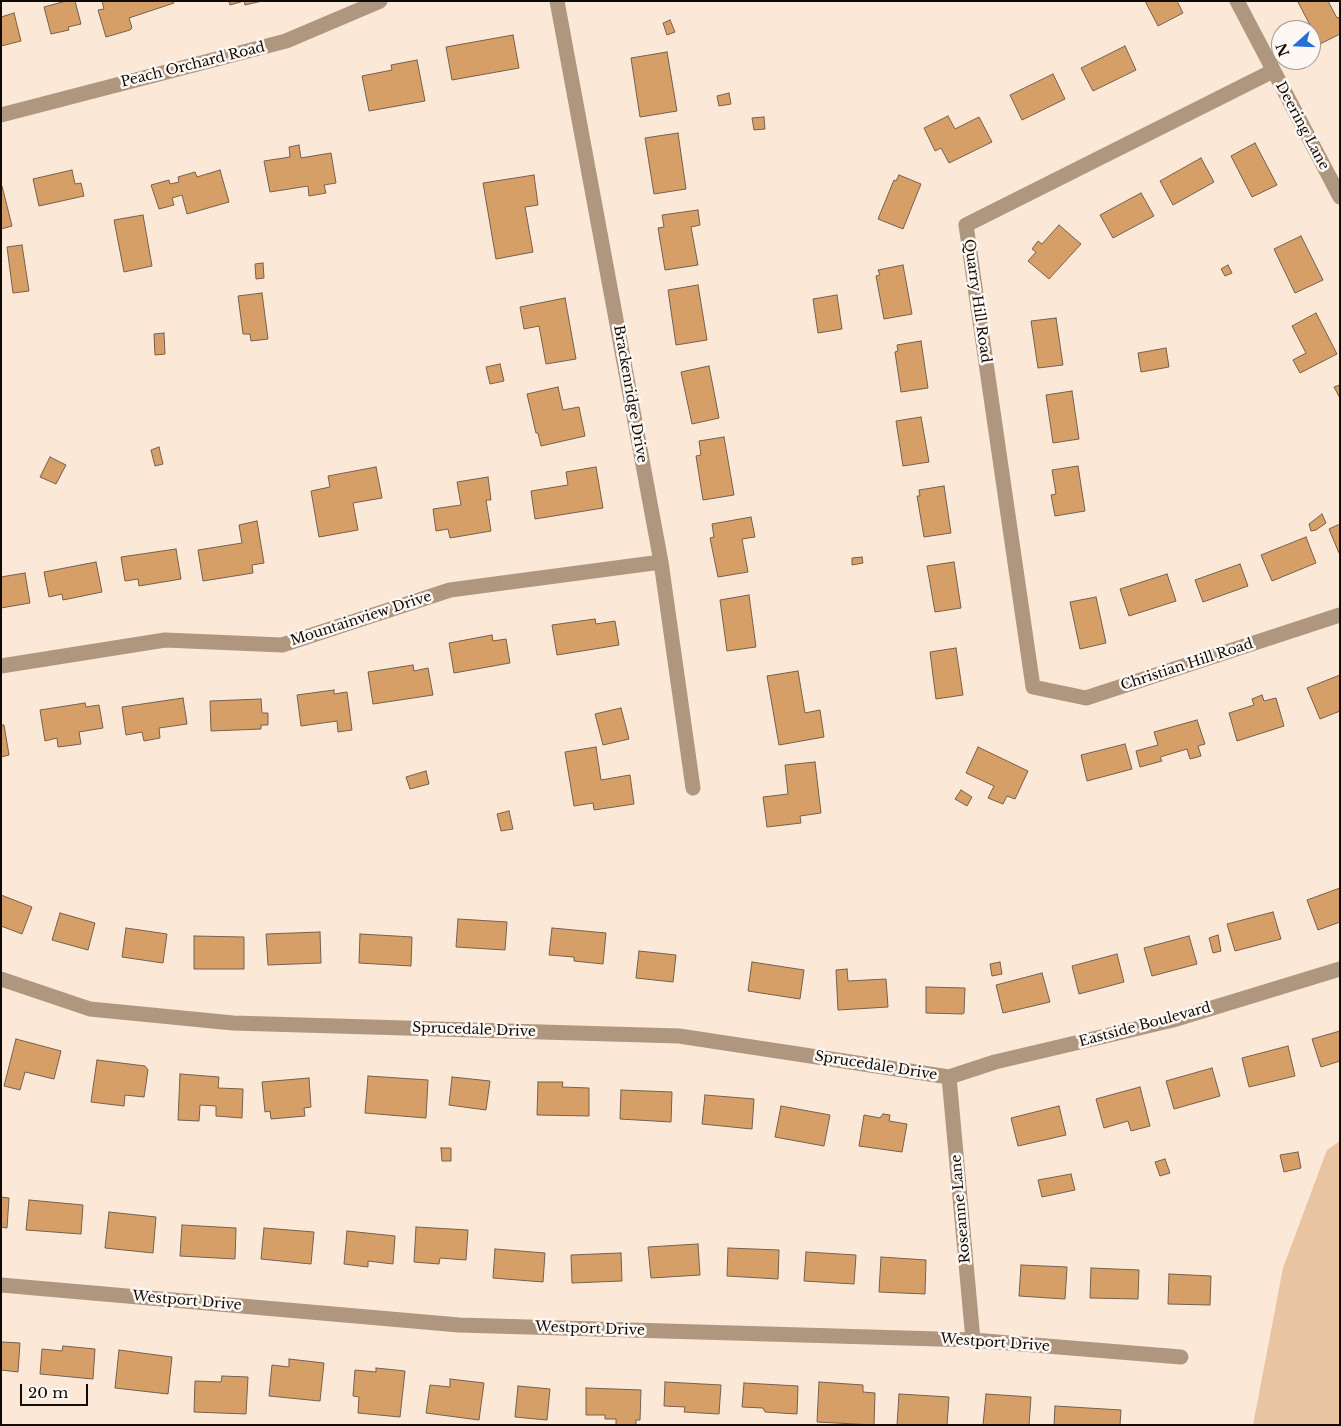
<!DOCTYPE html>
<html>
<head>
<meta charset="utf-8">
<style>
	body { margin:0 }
	#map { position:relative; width:1341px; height:1426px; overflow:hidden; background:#fbe8d6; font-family:"Libre Baskerville",serif }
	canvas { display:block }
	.frame { position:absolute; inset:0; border:2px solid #120b04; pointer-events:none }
	.north { position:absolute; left:1271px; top:20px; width:50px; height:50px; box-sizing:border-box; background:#fdf8f4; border:1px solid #9f9994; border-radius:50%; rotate:250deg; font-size:14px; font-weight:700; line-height:20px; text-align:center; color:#120b04 }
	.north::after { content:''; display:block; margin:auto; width:18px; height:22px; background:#236fdb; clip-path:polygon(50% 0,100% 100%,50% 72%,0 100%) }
	.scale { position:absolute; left:20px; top:1384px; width:68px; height:22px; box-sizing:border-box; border:2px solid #120b04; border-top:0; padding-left:6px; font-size:15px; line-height:18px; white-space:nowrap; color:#120b04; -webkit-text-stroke:4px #fdf8f4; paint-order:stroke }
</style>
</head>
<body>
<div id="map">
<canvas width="1341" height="1426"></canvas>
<div class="frame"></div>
<div class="north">N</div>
<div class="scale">20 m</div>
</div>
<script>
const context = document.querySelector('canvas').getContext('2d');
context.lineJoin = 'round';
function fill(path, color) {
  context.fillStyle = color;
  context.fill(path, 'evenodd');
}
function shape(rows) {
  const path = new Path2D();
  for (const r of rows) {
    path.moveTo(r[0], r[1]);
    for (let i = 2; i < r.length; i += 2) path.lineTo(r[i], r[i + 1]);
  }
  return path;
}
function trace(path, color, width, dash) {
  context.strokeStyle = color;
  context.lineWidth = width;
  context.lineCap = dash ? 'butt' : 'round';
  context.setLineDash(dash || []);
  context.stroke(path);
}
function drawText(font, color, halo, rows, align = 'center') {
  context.font = font + ' "Libre Baskerville",serif';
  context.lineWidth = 5;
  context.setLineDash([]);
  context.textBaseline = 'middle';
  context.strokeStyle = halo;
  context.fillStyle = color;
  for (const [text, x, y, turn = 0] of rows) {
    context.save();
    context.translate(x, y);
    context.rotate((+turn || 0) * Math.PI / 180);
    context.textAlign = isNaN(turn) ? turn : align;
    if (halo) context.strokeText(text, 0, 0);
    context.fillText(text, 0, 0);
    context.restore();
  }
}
fill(shape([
	[1340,1141,1340,1425,1253,1425,1283,1268,1327,1150]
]), '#e8c4a2');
const building = shape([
	[66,1,75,1,81,24,68,27,69,30,51,34,44,7,66,1],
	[102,1,173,1,174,3,129,18,132,28,130,30,106,37,98,10,104,9,102,1],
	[229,1,262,1,245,5,244,1,230,5,229,1],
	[1145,1,1177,1,1183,13,1158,26,1145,1],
	[1300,1,1328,1,1337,18,1340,17,1340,34,1320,44,1298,2,1300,1],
	[14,13,21,41,1,46,1,17,14,13],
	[670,20,675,32,667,35,663,23,670,20],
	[513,35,519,68,452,80,446,47,513,35],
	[1125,46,1136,70,1093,91,1081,68,1125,46],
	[667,52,677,111,640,117,631,58,667,52],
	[417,60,425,101,369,111,362,76,392,70,391,65,417,60],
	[1053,74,1065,99,1022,120,1010,95,1053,74],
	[729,93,731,104,719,106,717,96,729,93],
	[948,116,955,129,979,117,992,142,949,163,941,148,935,151,924,128,948,116],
	[764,117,765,129,754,130,752,118,764,117],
	[678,133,686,189,654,194,645,138,678,133],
	[1255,143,1277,185,1252,197,1231,156,1255,143],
	[299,145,301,158,331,153,336,183,324,185,326,193,309,196,308,186,270,192,264,161,290,157,289,147,299,145],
	[1201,158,1214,182,1173,205,1160,181,1201,158],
	[72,170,75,184,81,183,84,196,39,206,33,179,72,170],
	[220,170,229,202,187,214,182,195,172,198,174,205,159,209,151,185,169,180,170,184,179,182,178,177,195,172,197,177,220,170],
	[534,175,538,205,525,207,533,252,496,259,483,183,534,175],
	[899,175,921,184,903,229,878,219,894,180,896,181,899,175],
	[1,186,2,186,12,226,1,229,1,186],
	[1141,193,1154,216,1113,238,1100,215,1141,193],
	[698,210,700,225,691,227,698,265,665,270,658,228,664,227,662,215,698,210],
	[143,215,152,266,124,272,114,220,143,215],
	[1059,225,1081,244,1049,279,1028,261,1036,252,1032,249,1038,241,1042,244,1059,225],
	[1301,236,1323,280,1295,293,1274,249,1301,236],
	[22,245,29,291,13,293,7,247,22,245],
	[263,263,264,278,256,279,255,264,263,263],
	[903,265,912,314,884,319,876,276,880,275,878,270,903,265],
	[1228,265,1232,273,1225,276,1221,269,1228,265],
	[698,285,707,340,676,345,668,290,698,285],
	[262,293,268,339,251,341,250,334,243,334,238,296,262,293],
	[837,295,842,329,818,333,813,299,837,295],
	[565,298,576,359,546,364,539,326,524,329,520,307,565,298],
	[1316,313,1337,354,1300,373,1293,360,1306,353,1292,326,1316,313],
	[1056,318,1063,365,1038,368,1031,321,1056,318],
	[164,333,165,354,155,355,154,334,164,333],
	[921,341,928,388,901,392,895,352,898,351,897,345,921,341],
	[1166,348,1169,367,1141,372,1138,353,1166,348],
	[500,364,504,381,490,384,486,367,500,364],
	[709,366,719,418,692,424,681,372,709,366],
	[1340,385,1340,398,1334,387,1340,385],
	[558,387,563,410,579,407,585,436,541,446,538,433,536,433,527,394,558,387],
	[1072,391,1079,439,1053,443,1046,395,1072,391],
	[921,417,929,462,903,466,896,421,921,417],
	[724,437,734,495,703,500,696,456,701,455,699,441,724,437],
	[159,447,163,464,155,466,151,450,159,447],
	[50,457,66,465,56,484,40,477,50,457],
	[1078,466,1085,511,1055,516,1051,495,1056,494,1052,470,1078,466],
	[376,467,382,498,353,503,358,530,319,537,311,491,330,487,328,476,376,467],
	[596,467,603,508,535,519,531,491,568,485,566,472,596,467],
	[488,477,491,500,486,500,491,531,450,538,448,529,436,531,433,509,461,505,457,482,488,477],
	[944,486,951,533,924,537,917,496,920,496,919,490,944,486],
	[1322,514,1326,523,1316,530,1311,531,1309,524,1322,514],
	[751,517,755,537,742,539,748,572,718,577,710,538,714,537,712,524,751,517],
	[257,521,264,563,252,565,253,573,203,581,198,550,242,543,239,525,257,521],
	[1340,524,1340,552,1339,553,1329,529,1340,524],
	[1306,537,1316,563,1272,581,1261,555,1306,537],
	[176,549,181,579,139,586,138,579,125,581,121,557,176,549],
	[862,557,863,563,852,565,852,558,862,557],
	[96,562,102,592,63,600,62,594,49,597,44,572,96,562],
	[954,562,961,608,935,612,927,566,954,562],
	[1240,564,1248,586,1203,602,1195,580,1240,564],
	[25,573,30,603,1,608,1,577,25,573],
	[1167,574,1176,601,1129,616,1120,589,1167,574],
	[749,595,756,647,727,651,720,600,749,595],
	[1096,597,1106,643,1080,649,1070,602,1096,597],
	[595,619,596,624,615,621,619,645,557,655,552,625,595,619],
	[492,635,493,641,506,639,510,663,454,673,449,643,492,635],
	[956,648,963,695,936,699,930,652,956,648],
	[413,665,414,671,428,668,433,695,373,704,368,672,413,665],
	[798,671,805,713,820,710,824,737,779,745,767,676,798,671],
	[1340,675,1340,711,1320,719,1307,688,1340,675],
	[334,690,334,694,347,692,352,730,338,732,337,721,301,726,297,695,334,690],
	[1262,695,1264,701,1276,698,1284,726,1237,741,1229,713,1254,705,1252,699,1262,695],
	[183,698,187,724,159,728,160,738,144,741,142,732,126,735,122,707,183,698],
	[261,699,262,713,268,713,268,725,261,725,261,729,211,731,210,701,261,699],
	[85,703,86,707,99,705,103,728,79,732,81,744,58,747,57,738,45,741,40,710,85,703],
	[621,708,629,739,603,745,595,714,621,708],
	[1197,720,1205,744,1198,746,1201,756,1190,759,1187,749,1160,757,1162,761,1140,767,1136,751,1158,745,1154,732,1197,720],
	[1,725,4,725,9,755,1,757,1,725],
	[1125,744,1132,769,1087,781,1081,755,1125,744],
	[596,747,601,780,630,775,634,804,594,810,593,803,574,806,565,752,596,747],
	[978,747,1028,771,1015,799,1007,796,1003,804,988,798,994,786,966,773,978,747],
	[815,762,821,813,800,816,801,823,767,827,763,797,788,794,785,765,815,762],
	[426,771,429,784,410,789,406,777,426,771],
	[961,790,972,797,967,806,955,799,961,790],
	[509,811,513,829,501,831,497,814,509,811],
	[1340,888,1340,922,1318,930,1307,900,1340,888],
	[1,895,32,907,22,934,1,926,1,895],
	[1273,912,1281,939,1235,951,1227,924,1273,912],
	[60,913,95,923,88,950,52,940,60,913],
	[458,919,507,922,505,950,456,947,458,919],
	[126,928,167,934,163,963,122,957,126,928],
	[552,928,606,933,603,964,574,961,574,957,549,955,552,928],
	[320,932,321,963,268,965,266,934,320,932],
	[360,934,412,937,411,966,359,963,360,934],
	[1218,935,1221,951,1213,953,1209,938,1218,935],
	[194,936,244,937,244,969,194,969,194,936],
	[1189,936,1197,964,1152,976,1144,948,1189,936],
	[639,951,676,955,673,982,636,978,639,951],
	[1117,954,1124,982,1079,994,1072,966,1117,954],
	[752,962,804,970,800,999,748,991,752,962],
	[1000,962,1002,974,992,976,990,964,1000,962],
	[847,969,848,981,886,979,888,1007,838,1010,836,970,847,969],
	[1042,973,1050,1002,1003,1013,996,985,1042,973],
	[926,987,965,988,964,1013,962,1014,926,1013,926,987],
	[1340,1031,1340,1061,1321,1067,1312,1039,1340,1031],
	[16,1039,61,1051,54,1079,25,1072,20,1090,4,1086,16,1039],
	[1288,1046,1295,1076,1249,1087,1242,1058,1288,1046],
	[97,1060,145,1066,148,1070,144,1097,125,1095,124,1106,91,1102,97,1060],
	[1212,1068,1220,1096,1174,1109,1166,1081,1212,1068],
	[180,1074,219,1077,218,1088,243,1089,242,1118,216,1116,216,1106,200,1105,199,1121,178,1120,180,1074],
	[368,1076,428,1080,426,1118,365,1113,368,1076],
	[452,1077,490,1081,486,1110,449,1105,452,1077],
	[309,1078,311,1107,304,1108,305,1116,271,1119,270,1111,265,1112,262,1082,309,1078],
	[538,1082,563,1082,562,1087,589,1088,589,1116,537,1115,538,1082],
	[1140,1087,1150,1126,1131,1131,1128,1121,1104,1128,1096,1099,1140,1087],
	[621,1090,672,1092,671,1122,620,1119,621,1090],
	[705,1095,754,1099,752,1129,702,1124,705,1095],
	[781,1106,830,1115,824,1146,775,1137,781,1106],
	[1059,1106,1066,1135,1018,1146,1011,1118,1059,1106],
	[883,1114,890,1115,889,1121,907,1124,902,1152,859,1146,864,1115,880,1118,883,1114],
	[441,1148,451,1148,451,1161,442,1161,441,1148],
	[1298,1152,1301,1168,1284,1172,1280,1155,1298,1152],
	[1165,1159,1170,1173,1160,1176,1155,1162,1165,1159],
	[1071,1174,1075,1190,1042,1197,1038,1180,1071,1174],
	[1,1197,9,1198,7,1228,1,1227,1,1197],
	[29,1200,83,1205,81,1234,26,1230,29,1200],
	[109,1212,156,1217,153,1253,105,1248,109,1212],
	[182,1225,236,1228,235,1259,180,1256,182,1225],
	[416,1227,468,1230,466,1260,440,1258,439,1264,414,1262,416,1227],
	[264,1228,314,1232,311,1264,261,1259,264,1228],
	[347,1231,395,1236,393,1264,368,1261,368,1267,344,1264,347,1231],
	[698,1244,700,1275,651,1278,648,1247,698,1244],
	[728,1248,779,1250,778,1279,727,1276,728,1248],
	[495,1249,545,1253,543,1282,493,1278,495,1249],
	[806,1252,856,1255,854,1284,804,1281,806,1252],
	[621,1253,622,1281,572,1283,571,1255,621,1253],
	[881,1257,926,1260,925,1294,879,1292,881,1257],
	[1021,1265,1067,1267,1065,1299,1019,1296,1021,1265],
	[1091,1268,1139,1270,1138,1299,1090,1298,1091,1268],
	[1169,1274,1211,1276,1210,1305,1168,1304,1169,1274],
	[1,1342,20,1343,18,1372,1,1370,1,1342],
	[63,1346,95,1349,93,1379,40,1374,42,1349,62,1351,63,1346],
	[119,1350,172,1357,168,1394,115,1388,119,1350],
	[289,1359,324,1363,320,1401,269,1396,272,1365,289,1367,289,1359],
	[376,1368,405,1371,400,1417,358,1413,359,1397,353,1396,355,1370,376,1372,376,1368],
	[222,1376,248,1377,246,1414,194,1412,195,1381,221,1382,222,1376],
	[450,1379,484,1383,479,1420,426,1413,430,1385,450,1387,450,1379],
	[665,1382,721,1385,719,1414,684,1412,685,1407,664,1406,665,1382],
	[819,1382,863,1385,863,1392,875,1393,874,1425,817,1422,819,1382],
	[744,1383,798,1386,797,1414,765,1412,763,1408,742,1407,744,1383],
	[518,1386,550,1389,547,1420,515,1417,518,1386],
	[586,1388,641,1390,640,1420,636,1420,636,1425,616,1425,616,1419,605,1419,605,1415,586,1415,586,1388],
	[899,1394,949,1397,947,1425,897,1425,899,1394],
	[986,1394,1031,1397,1029,1425,983,1425,986,1394],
	[1055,1406,1121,1410,1120,1425,1054,1425,1055,1406]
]);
fill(building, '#d79f68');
trace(building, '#75604d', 1);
trace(shape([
	[557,1,661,562,693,788],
	[1237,1,1340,197],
	[1273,71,966,225,1033,687,1086,698,1340,615],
	[1,115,286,41,380,1],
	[1,666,165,640,282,645,450,590,661,562],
	[1,979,90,1009,233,1023,679,1036,949,1077,995,1062,1173,1020,1340,969],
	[949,1077,973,1340],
	[1,1285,459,1325,973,1340,1181,1357]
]), '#af967f', 15);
drawText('14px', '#120b04', '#fdf8f4', [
	["Peach Orchard Road",193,65,-14],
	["Deering Lane",1302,126,62],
	["Quarry Hill Road",977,301,82],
	["Brackenridge Drive",630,394,80],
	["Mountainview Drive",361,619,-18],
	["Christian Hill Road",1187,665,-18],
	["Eastside Boulevard",1145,1025,-15],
	["Sprucedale Drive",474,1030,2],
	["Sprucedale Drive",876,1066,9],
	["Roseanne Lane",961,1209,-95],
	["Westport Drive",187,1301,5],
	["Westport Drive",590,1329,2],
	["Westport Drive",995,1343,4]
]);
</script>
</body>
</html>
